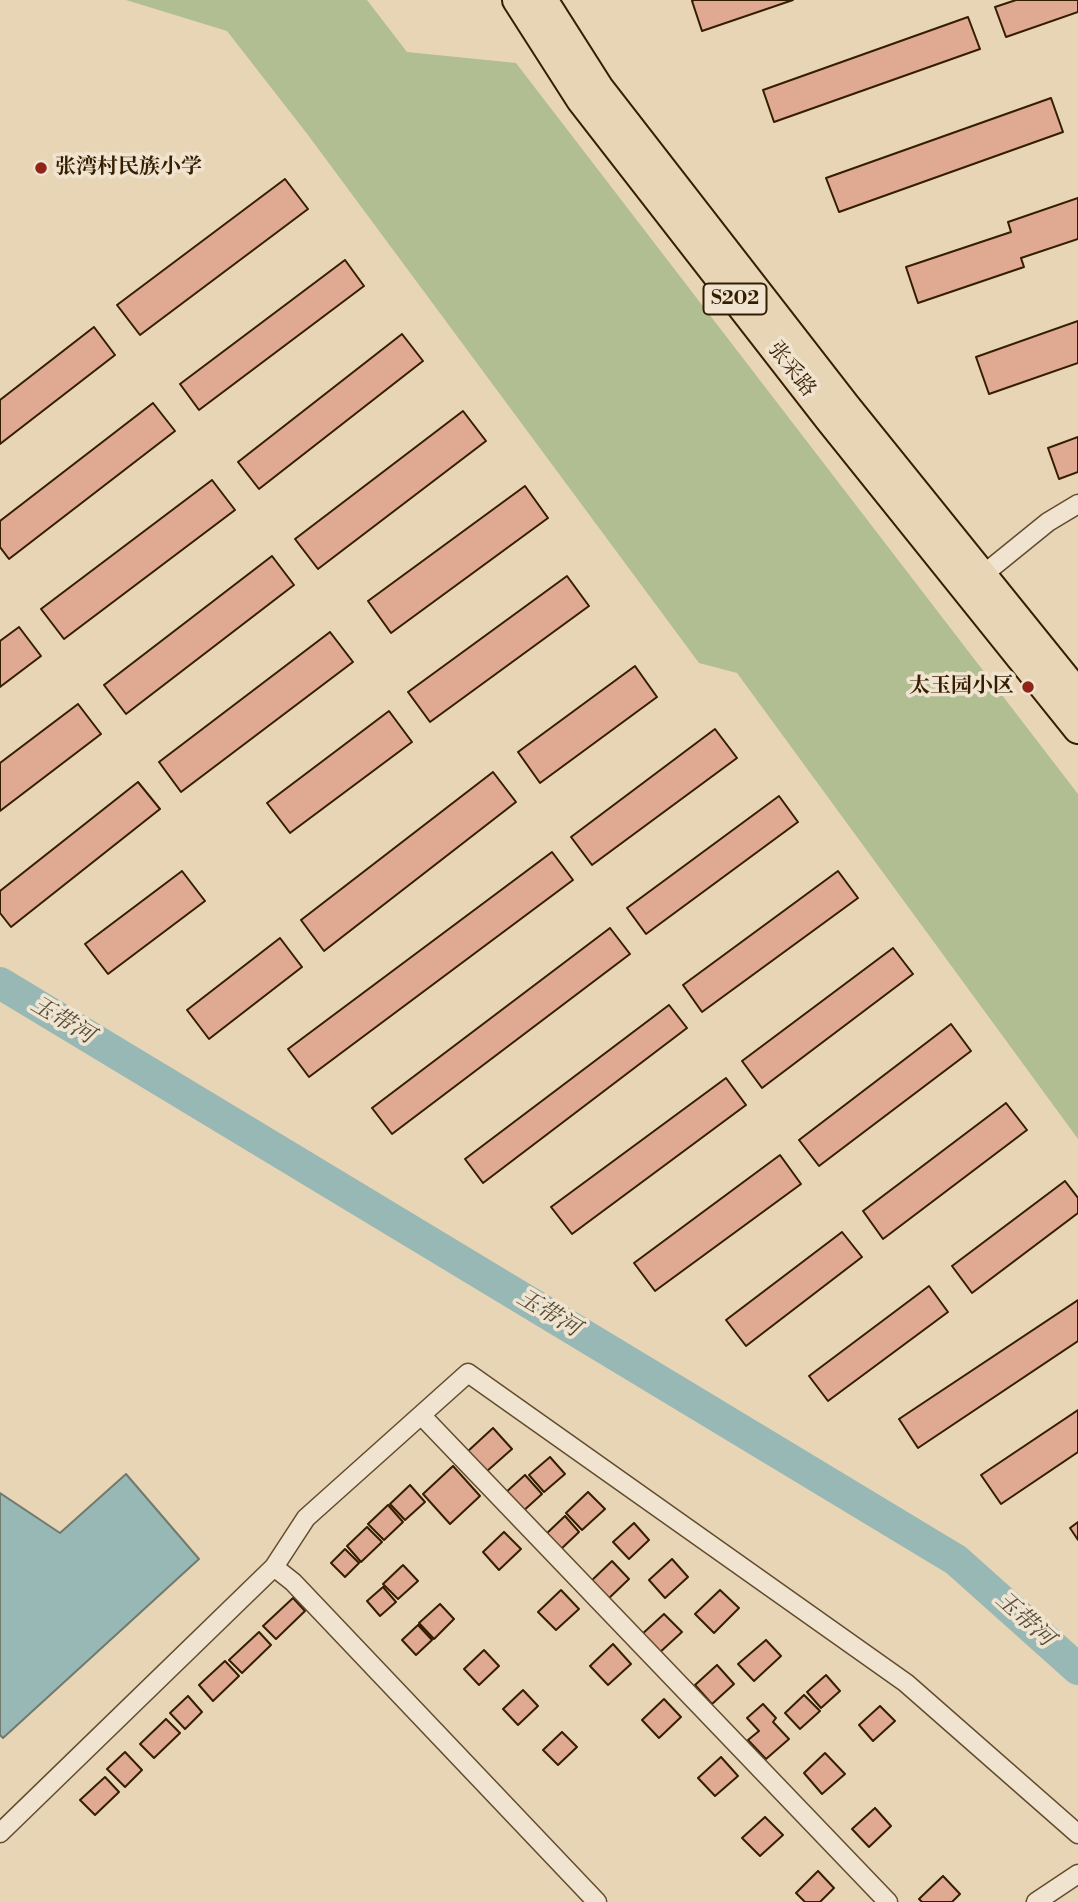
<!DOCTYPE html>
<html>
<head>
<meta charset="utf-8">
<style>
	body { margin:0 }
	canvas { display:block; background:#e8d5b6 }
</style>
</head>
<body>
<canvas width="1078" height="1902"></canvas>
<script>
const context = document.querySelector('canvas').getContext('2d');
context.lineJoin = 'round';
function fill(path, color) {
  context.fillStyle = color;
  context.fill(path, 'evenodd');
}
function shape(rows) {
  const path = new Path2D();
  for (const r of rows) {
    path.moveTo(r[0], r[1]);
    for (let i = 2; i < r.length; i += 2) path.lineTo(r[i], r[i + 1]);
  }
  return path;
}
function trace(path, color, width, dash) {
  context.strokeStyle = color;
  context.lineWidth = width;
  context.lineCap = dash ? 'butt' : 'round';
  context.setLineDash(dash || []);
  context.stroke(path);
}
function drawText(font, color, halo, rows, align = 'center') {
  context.font = font + ' "Libre Bodoni","Noto Serif SC",serif';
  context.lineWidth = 7;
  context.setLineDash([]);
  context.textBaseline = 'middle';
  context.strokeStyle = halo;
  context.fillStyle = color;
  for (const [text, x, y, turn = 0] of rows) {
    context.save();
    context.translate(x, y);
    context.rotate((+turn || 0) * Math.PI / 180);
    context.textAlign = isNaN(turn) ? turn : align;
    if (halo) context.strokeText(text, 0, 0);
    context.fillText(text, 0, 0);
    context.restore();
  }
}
fill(shape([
	[126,0,367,0,407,52,516,63,1078,794,1078,1139,737,673,699,663,308,135,227,31]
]), '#b1be92');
const water = shape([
	[126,1474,199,1559,3,1738,0,1735,0,1493,60,1533,126,1474]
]);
fill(water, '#98b8b5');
trace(water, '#707a6d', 2);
trace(shape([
	[0,983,956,1560,1078,1669]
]), '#98b8b5', 32);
const building = shape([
	[694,0,793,0,702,31,692,1,694,0],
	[1016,0,1078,0,1078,12,1006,37,995,7,1016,0],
	[968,17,980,49,774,122,763,90,968,17],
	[1051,98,1063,132,839,212,826,178,1051,98],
	[285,179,308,209,140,335,117,305,285,179],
	[1078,198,1078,239,1021,258,1024,267,918,303,906,267,1011,232,1008,222,1078,198],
	[345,260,364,286,199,410,180,384,345,260],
	[1078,321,1078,363,989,394,976,357,1078,321],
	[94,327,115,355,0,444,0,400,94,327],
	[402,334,423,361,259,489,238,462,402,334],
	[153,403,175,431,9,559,0,547,0,521,153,403],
	[463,411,486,441,318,569,295,539,463,411],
	[1078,437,1078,472,1059,479,1048,448,1078,437],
	[212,480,235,510,64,639,41,609,212,480],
	[525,486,548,518,391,633,368,601,525,486],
	[272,556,294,585,126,714,104,685,272,556],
	[567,576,589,606,430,722,408,692,567,576],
	[19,627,41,656,0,687,0,641,19,627],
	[330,632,353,662,181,792,159,762,330,632],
	[635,666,657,697,540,783,518,752,635,666],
	[78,704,101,734,0,811,0,763,78,704],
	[389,711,412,742,290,833,267,803,389,711],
	[715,729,737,758,592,865,571,837,715,729],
	[493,772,516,802,324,951,301,920,493,772],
	[138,782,160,809,11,927,0,913,0,891,138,782],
	[779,796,798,822,646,934,627,908,779,796],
	[552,852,573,880,309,1077,288,1049,552,852],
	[182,871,205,901,108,974,85,944,182,871],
	[838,871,858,898,702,1012,683,985,838,871],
	[610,928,630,954,392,1134,372,1108,610,928],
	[280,938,302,967,209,1039,187,1010,280,938],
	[893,948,913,974,762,1088,742,1061,893,948],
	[669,1005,687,1028,483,1183,465,1159,669,1005],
	[951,1024,971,1051,819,1166,799,1140,951,1024],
	[726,1078,746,1105,572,1234,551,1207,726,1078],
	[1006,1103,1027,1130,883,1239,863,1211,1006,1103],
	[780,1155,801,1184,655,1291,634,1263,780,1155],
	[1065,1181,1078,1198,1078,1213,972,1293,952,1266,1065,1181],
	[842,1232,862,1257,746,1346,726,1320,842,1232],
	[929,1286,948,1312,828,1401,809,1376,929,1286],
	[1078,1300,1078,1341,918,1448,899,1419,1078,1300],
	[1078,1410,1078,1452,1001,1504,981,1475,1078,1410],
	[493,1428,512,1449,486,1472,467,1452,493,1428],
	[550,1457,565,1474,544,1492,529,1475,550,1457],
	[453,1466,480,1496,450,1524,423,1494,453,1466],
	[525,1475,542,1494,521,1513,504,1494,525,1475],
	[410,1485,425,1502,405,1520,390,1504,410,1485],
	[588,1492,605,1509,582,1530,566,1513,588,1492],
	[388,1505,403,1522,384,1540,368,1524,388,1505],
	[565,1516,579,1532,560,1550,545,1535,565,1516],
	[1078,1522,1078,1540,1070,1528,1078,1522],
	[634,1523,649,1540,629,1559,613,1542,634,1523],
	[367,1527,382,1542,361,1562,347,1546,367,1527],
	[504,1532,521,1549,499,1570,483,1552,504,1532],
	[345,1549,359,1563,345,1577,331,1563,345,1549],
	[672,1559,688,1577,665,1598,649,1580,672,1559],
	[612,1561,629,1579,606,1601,589,1583,612,1561],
	[403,1565,418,1581,398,1599,383,1584,403,1565],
	[383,1587,396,1602,380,1616,367,1601,383,1587],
	[561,1590,579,1609,556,1630,538,1612,561,1590],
	[720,1590,739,1608,714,1633,695,1614,720,1590],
	[293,1598,305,1611,276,1639,263,1626,293,1598],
	[440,1604,454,1619,434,1639,419,1623,440,1604],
	[664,1614,682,1632,658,1654,640,1636,664,1614],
	[418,1625,432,1640,416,1655,402,1640,418,1625],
	[259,1632,271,1645,242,1673,229,1660,259,1632],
	[766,1640,781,1656,754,1681,738,1664,766,1640],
	[613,1644,631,1664,608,1685,590,1666,613,1644],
	[484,1650,499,1666,479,1685,464,1669,484,1650],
	[225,1661,239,1676,213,1701,199,1685,225,1661],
	[717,1665,734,1684,712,1704,695,1685,717,1665],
	[826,1675,840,1691,821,1708,807,1692,826,1675],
	[523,1690,538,1706,518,1725,503,1709,523,1690],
	[804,1695,820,1711,800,1729,785,1713,804,1695],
	[188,1696,202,1712,185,1729,170,1713,188,1696],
	[664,1699,681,1717,659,1738,642,1720,664,1699],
	[763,1704,776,1718,773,1722,789,1739,766,1759,748,1740,759,1731,747,1718,763,1704],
	[880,1706,895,1721,873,1741,859,1725,880,1706],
	[166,1719,180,1733,154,1758,140,1744,166,1719],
	[562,1732,577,1747,558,1765,543,1750,562,1732],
	[125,1752,142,1770,125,1787,107,1769,125,1752],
	[825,1753,845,1774,822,1794,804,1773,825,1753],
	[721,1757,738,1776,715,1796,698,1778,721,1757],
	[105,1777,119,1792,95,1815,80,1800,105,1777],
	[875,1808,891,1826,869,1847,852,1829,875,1808],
	[765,1817,783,1835,760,1856,742,1838,765,1817],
	[818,1871,834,1888,820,1902,805,1902,796,1893,818,1871],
	[943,1876,960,1894,952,1902,922,1902,919,1899,943,1876]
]);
fill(building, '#dfa992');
trace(building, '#351e00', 2);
const street = shape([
	[974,582,1048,522,1078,504],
	[421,1415,888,1902],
	[274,1567,293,1582,597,1902],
	[0,1833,274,1567,306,1518,468,1373,906,1683,1078,1834],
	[1036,1902,1078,1874]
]);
const primary = shape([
	[517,0,581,100,829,419,1078,729],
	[543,0,599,88,845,405,1078,694]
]);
trace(street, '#624c2e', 21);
trace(primary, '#351e00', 32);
trace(street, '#f0e4d0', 18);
trace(primary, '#e8d5b6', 28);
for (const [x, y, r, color] of [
	[41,168,7,"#8f2418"],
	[1028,687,7,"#8f2418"]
]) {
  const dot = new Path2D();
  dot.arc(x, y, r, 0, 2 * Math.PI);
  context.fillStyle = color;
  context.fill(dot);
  trace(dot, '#f0e4d0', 2.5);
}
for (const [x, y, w] of [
	[735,299,63]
]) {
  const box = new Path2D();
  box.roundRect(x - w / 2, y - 15.5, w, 31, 5);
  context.fillStyle = '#f0e4d0';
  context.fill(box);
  trace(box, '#351e00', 2);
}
drawText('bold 19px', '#351e00', null, [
	["S202",735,299]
]);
drawText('bold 21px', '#351e00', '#f0e4d0', [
	["张湾村民族小学",55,168],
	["太玉园小区",1014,687,"right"]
], 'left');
drawText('21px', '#351e00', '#f0e4d0', [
	["张采路",791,370,52]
]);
drawText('italic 23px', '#534c36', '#f0e4d0', [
	["玉带河",62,1021,31],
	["玉带河",548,1314,31],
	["玉带河",1024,1620,42]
]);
</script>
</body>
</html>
